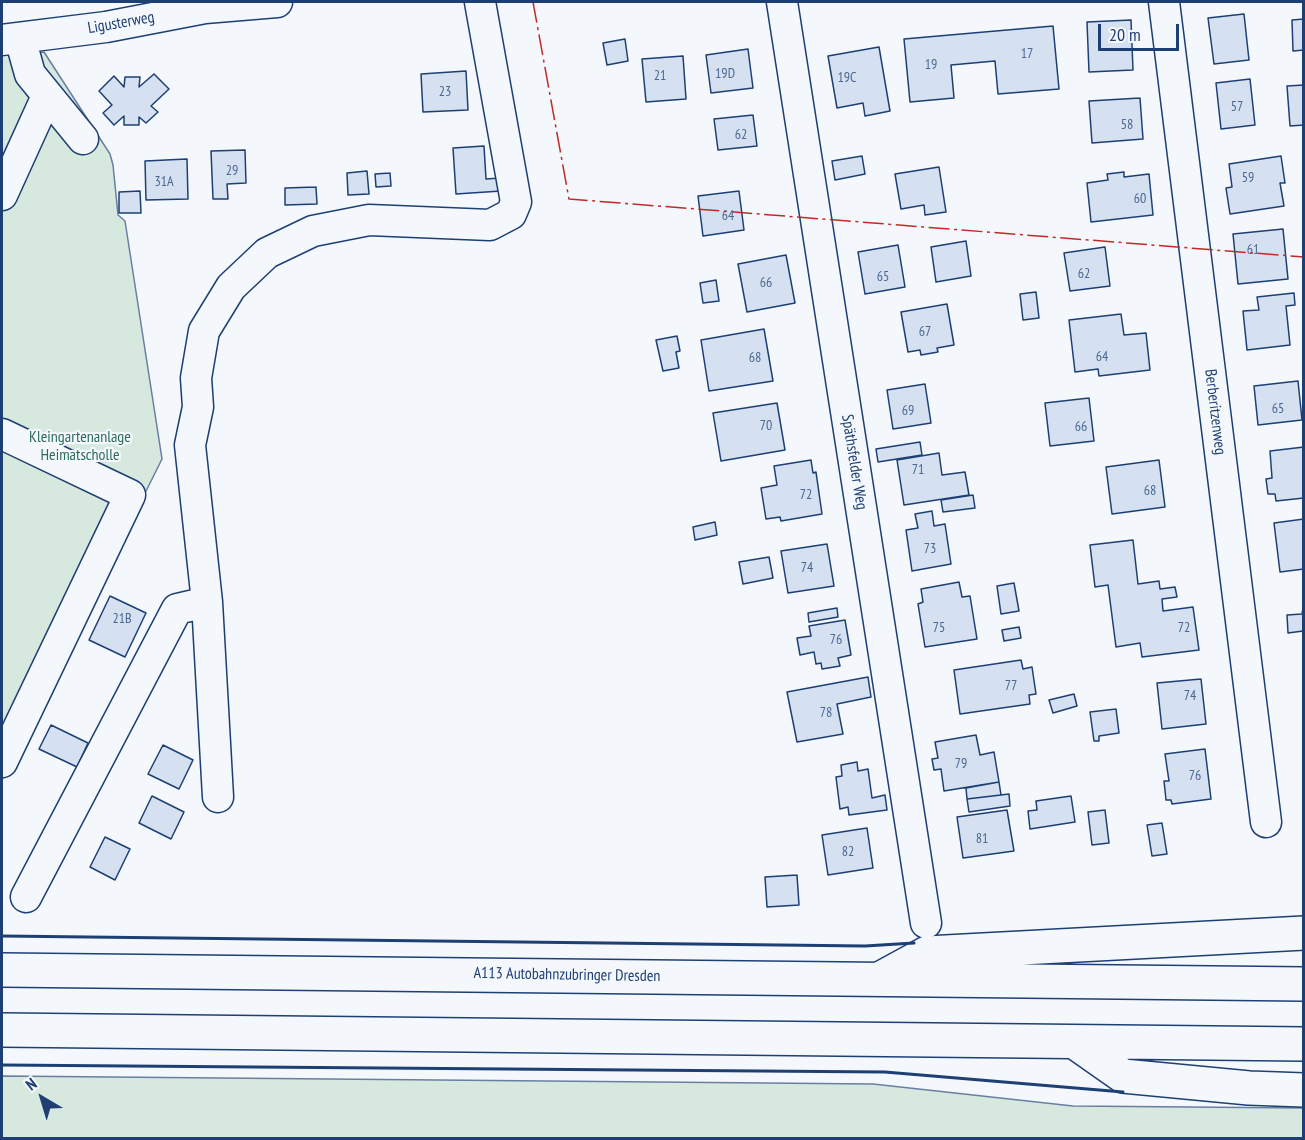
<!DOCTYPE html>
<html>
<head>
<meta charset="utf-8">
<style>
	body { margin:0 }
	#map { position:relative; width:1305px; height:1140px; overflow:hidden; background:#f4f7fb; font-family:"PT Sans Narrow",sans-serif }
	canvas { display:block }
	.frame { position:absolute; inset:0; border:3px solid #1d3f73; pointer-events:none }
	.north { position:absolute; left:12px; top:1068px; width:60px; height:60px; -webkit-text-stroke:4px #f4f7fb; paint-order:stroke; rotate:322deg; font-size:16px; font-weight:700; line-height:24px; text-align:center; color:#1d3f73 }
	.north::after { content:''; display:block; margin:auto; width:21px; height:27px; background:#1d3f73; clip-path:polygon(50% 0,100% 100%,50% 72%,0 100%) }
	.scale { position:absolute; left:1098px; top:24px; width:81px; height:27px; box-sizing:border-box; border:3px solid #1d3f73; border-top:0; padding-left:8px; font-size:18px; line-height:21px; white-space:nowrap; color:#1d3f73; -webkit-text-stroke:4px #f4f7fb; paint-order:stroke }
</style>
</head>
<body>
<div id="map">
<canvas width="1305" height="1140"></canvas>
<div class="frame"></div>
<div class="north">N</div>
<div class="scale">20 m</div>
</div>
<script>
const context = document.querySelector('canvas').getContext('2d');
context.lineJoin = 'round';
function fill(path, color) {
  context.fillStyle = color;
  context.fill(path, 'evenodd');
}
function shape(rows) {
  const path = new Path2D();
  for (const r of rows) {
    path.moveTo(r[0], r[1]);
    for (let i = 2; i < r.length; i += 2) path.lineTo(r[i], r[i + 1]);
  }
  return path;
}
function trace(path, color, width, dash) {
  context.strokeStyle = color;
  context.lineWidth = width;
  context.lineCap = dash ? 'butt' : 'round';
  context.setLineDash(dash || []);
  context.stroke(path);
}
function drawText(font, color, halo, rows, align = 'center') {
  context.font = font + ' "PT Sans Narrow",sans-serif';
  context.lineWidth = 4.5;
  context.setLineDash([]);
  context.textBaseline = 'middle';
  context.strokeStyle = halo;
  context.fillStyle = color;
  for (const [text, x, y, turn = 0] of rows) {
    context.save();
    context.translate(x, y);
    context.rotate((+turn || 0) * Math.PI / 180);
    context.textAlign = isNaN(turn) ? turn : align;
    if (halo) context.strokeText(text, 0, 0);
    context.fillText(text, 0, 0);
    context.restore();
  }
}
const green = shape([
	[44,52,110,154,113,165,118,215,125,221,162,459,2,780,2,55,44,52],
	[2,1076,873,1084,1073,1106,1303,1108,1304,1138,2,1138,2,1076]
]);
fill(green, '#d7e8df');
trace(green, '#687fa3', 1.5);
const building = shape([
	[1244,14,1249,60,1214,64,1208,18,1244,14],
	[1304,19,1304,50,1293,51,1292,20,1304,19],
	[1131,20,1133,70,1089,72,1087,22,1131,20],
	[1053,26,1059,89,998,94,995,61,951,65,954,98,910,102,904,39,1053,26],
	[625,39,628,61,607,65,603,43,625,39],
	[879,47,890,111,865,116,863,103,837,108,828,56,879,47],
	[748,49,753,88,711,93,706,55,748,49],
	[683,56,686,99,646,102,642,59,683,56],
	[466,71,468,110,423,112,421,74,466,71],
	[154,74,169,89,151,106,158,112,146,123,139,117,139,125,124,125,124,116,114,125,103,113,112,105,99,91,114,76,124,87,125,77,140,77,139,87,154,74],
	[1250,79,1255,125,1221,129,1216,83,1250,79],
	[1304,85,1304,125,1290,126,1287,86,1304,85],
	[1140,98,1143,139,1092,143,1089,101,1140,98],
	[753,115,757,146,718,150,714,119,753,115],
	[484,146,486,179,500,178,501,191,456,194,453,148,484,146],
	[245,150,246,183,227,184,228,199,213,199,211,151,245,150],
	[862,156,865,174,835,180,832,161,862,156],
	[1281,156,1285,183,1280,183,1284,206,1230,214,1226,188,1232,187,1229,164,1281,156],
	[187,159,188,199,146,200,145,161,187,159],
	[939,167,946,212,925,215,924,205,901,209,895,174,939,167],
	[367,171,369,194,348,195,347,173,367,171],
	[1124,172,1124,177,1149,174,1153,215,1091,222,1087,183,1108,180,1107,174,1124,172],
	[390,173,391,186,376,187,375,174,390,173],
	[316,187,317,204,285,205,285,188,316,187],
	[140,191,141,213,119,213,119,192,140,191],
	[739,191,744,230,703,236,698,196,739,191],
	[1283,229,1288,279,1238,284,1233,234,1283,229],
	[966,241,971,276,936,282,931,247,966,241],
	[898,245,905,287,865,294,858,252,898,245],
	[1105,247,1110,286,1070,291,1064,253,1105,247],
	[786,255,795,303,747,312,738,264,786,255],
	[716,280,719,301,703,303,700,283,716,280],
	[1036,292,1039,318,1023,320,1020,294,1036,292],
	[1294,293,1295,305,1286,306,1290,345,1247,350,1243,311,1259,310,1257,297,1294,293],
	[947,304,954,345,937,348,938,352,921,355,920,350,908,352,901,312,947,304],
	[1121,314,1124,335,1146,333,1150,370,1099,376,1098,369,1075,372,1069,320,1121,314],
	[764,329,773,381,709,391,701,340,764,329],
	[677,336,680,351,676,352,679,368,663,371,656,340,677,336],
	[1298,381,1302,420,1258,425,1254,386,1298,381],
	[925,384,931,423,893,429,887,390,925,384],
	[1089,398,1094,441,1050,446,1045,403,1089,398],
	[777,403,785,450,721,461,713,413,777,403],
	[920,442,922,455,878,462,876,449,920,442],
	[1304,447,1304,498,1276,501,1275,494,1268,494,1266,479,1272,478,1270,451,1304,447],
	[939,453,942,475,965,472,969,495,904,505,897,460,939,453],
	[811,460,813,473,816,472,822,514,781,521,780,517,766,519,761,488,777,485,774,466,811,460],
	[1159,460,1165,507,1112,514,1106,467,1159,460],
	[973,495,975,508,943,512,941,500,973,495],
	[932,511,934,526,945,524,951,564,912,571,906,530,918,528,915,514,932,511],
	[1304,519,1304,569,1280,572,1274,523,1304,519],
	[715,522,717,535,695,540,693,527,715,522],
	[1133,540,1138,584,1159,581,1160,589,1175,587,1177,597,1162,599,1163,611,1193,607,1199,650,1142,657,1140,643,1116,647,1108,585,1095,587,1090,545,1133,540],
	[827,544,834,586,788,593,781,551,827,544],
	[769,557,773,578,743,584,739,562,769,557],
	[959,582,962,597,970,596,977,639,925,647,918,604,923,602,921,589,959,582],
	[1014,583,1019,611,1001,614,997,586,1014,583],
	[110,596,146,613,125,657,89,640,110,596],
	[1304,602,1304,637,1303,637,1303,631,1288,633,1287,615,1302,614,1304,602],
	[837,608,838,617,809,622,808,613,837,608],
	[845,620,851,655,838,658,840,666,822,669,821,663,816,664,814,652,800,655,797,638,811,636,809,626,845,620],
	[1019,627,1021,638,1004,641,1002,630,1019,627],
	[1021,660,1023,669,1032,667,1036,694,1029,695,1030,704,960,714,954,670,1021,660],
	[868,677,871,697,837,704,843,734,797,742,787,692,868,677],
	[1201,679,1206,724,1162,729,1157,683,1201,679],
	[1074,694,1077,706,1053,713,1049,700,1074,694],
	[1116,709,1119,733,1099,736,1099,741,1094,741,1090,712,1116,709],
	[51,725,88,743,77,767,39,749,51,725],
	[976,735,980,755,994,752,999,782,944,791,941,769,934,770,932,759,938,758,935,742,976,735],
	[163,745,193,760,179,789,148,774,163,745],
	[1205,749,1211,799,1172,804,1171,800,1166,800,1164,781,1169,781,1165,754,1205,749],
	[857,762,858,771,868,769,872,798,885,795,887,810,849,815,848,807,840,809,836,777,842,776,841,765,857,762],
	[999,782,1001,795,967,799,966,788,999,782],
	[1009,794,1010,806,969,812,967,799,1009,794],
	[152,796,184,812,171,839,139,823,152,796],
	[1071,796,1075,822,1030,829,1028,811,1037,810,1036,801,1071,796],
	[1007,810,1014,851,963,858,957,817,1007,810],
	[1105,810,1109,843,1092,845,1088,812,1105,810],
	[1162,823,1167,854,1152,856,1147,825,1162,823],
	[867,828,873,868,828,875,822,835,867,828],
	[105,837,130,849,115,880,90,867,105,837],
	[797,875,799,905,767,907,765,877,797,875]
]);
fill(building, '#d5e0f0');
trace(building, '#1d3f73', 1.5);
const minor = shape([
	[782,2,926,923],
	[1164,2,1266,822],
	[20,38,30,74,83,139],
	[2,40,106,27,205,8,277,2],
	[2,195,47,96],
	[2,434,130,495,2,762],
	[218,797,207,602,190,445,198,407,196,378,204,331,231,287,267,253,313,231,369,220,490,225,511,214,516,202,480,2],
	[26,897,177,609,207,602]
]);
const highway = shape([
	[2,970,1304,984],
	[883,977,927,953,1304,933],
	[2,1030,1304,1044],
	[1076,1043,1123,1076,1249,1088,1304,1090]
]);
trace(minor, '#1d3f73', 33);
trace(highway, '#1d3f73', 36);
trace(minor, '#f4f7fb', 30);
trace(highway, '#f4f7fb', 33);
trace(shape([
	[2,936,865,946,914,943],
	[2,1065,885,1072,1123,1092]
]), '#1d3f73', 3);
trace(shape([
	[533,2,569,199,1304,257]
]), '#c62828', 1.5, [21, 4.5, 3, 4.5]);
drawText('14px', '#4b6792', null, [
	["17",1027,54],
	["19",931,65],
	["19D",725,74],
	["21",660,76],
	["19C",847,78],
	["23",445,92],
	["57",1237,107],
	["58",1127,125],
	["62",741,135],
	["29",232,171],
	["59",1248,178],
	["31A",164,182],
	["60",1140,199],
	["64",728,216],
	["61",1253,250],
	["62",1084,274],
	["65",883,277],
	["66",766,283],
	["67",925,332],
	["64",1102,357],
	["68",755,358],
	["65",1278,409],
	["69",908,411],
	["70",766,426],
	["66",1081,427],
	["71",918,470],
	["68",1150,491],
	["72",806,495],
	["73",930,549],
	["74",807,568],
	["21B",122,619],
	["75",939,628],
	["72",1184,628],
	["76",836,640],
	["77",1011,686],
	["74",1190,696],
	["78",826,713],
	["79",961,764],
	["76",1195,776],
	["81",982,839],
	["82",848,852]
]);
drawText('16px', '#1d3f73', '#f4f7fb', [
	["Ligusterweg",121,23,-10],
	["Berberitzenweg",1215,412,83],
	["Späthsfelder Weg",854,462,81],
	["A113 Autobahnzubringer Dresden",567,975,1]
]);
drawText('16px', '#2c6c60', '#f4f7fb', [
	["Kleingartenanlage",80,437],
	["Heimatscholle",80,455]
]);
</script>
</body>
</html>
